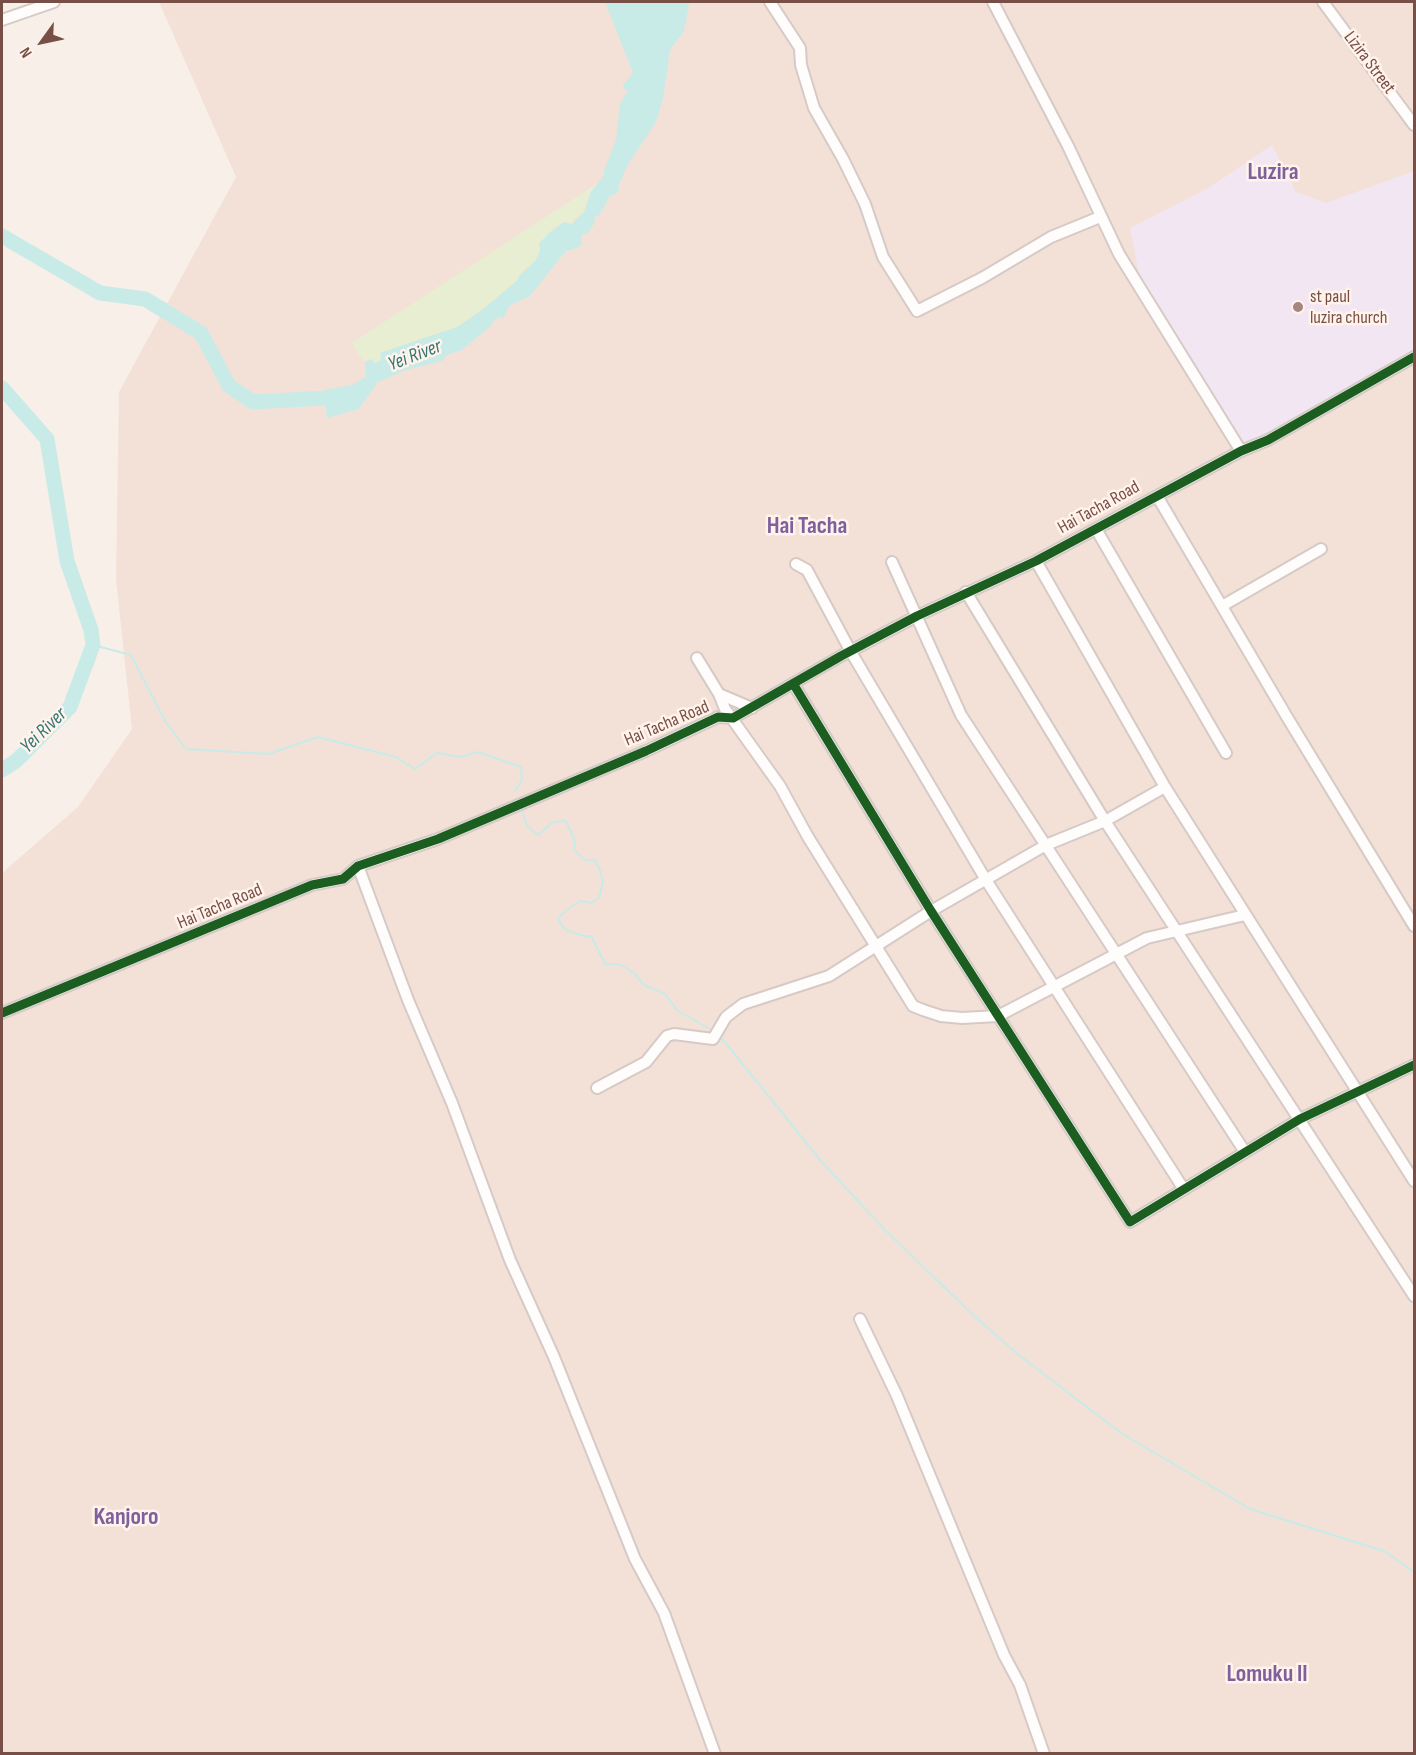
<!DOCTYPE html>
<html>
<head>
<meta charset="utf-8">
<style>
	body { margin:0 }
	#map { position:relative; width:1416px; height:1755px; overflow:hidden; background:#f8efe9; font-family:"Sofia Sans Condensed",sans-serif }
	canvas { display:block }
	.frame { position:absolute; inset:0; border:3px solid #784f46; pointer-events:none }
	.north { position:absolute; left:12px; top:12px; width:60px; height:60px; -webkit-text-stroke:4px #fff3eb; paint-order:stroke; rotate:237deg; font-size:16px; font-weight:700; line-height:24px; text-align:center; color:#784f46 }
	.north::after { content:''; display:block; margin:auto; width:21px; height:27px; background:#784f46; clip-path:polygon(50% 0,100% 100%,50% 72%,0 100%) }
</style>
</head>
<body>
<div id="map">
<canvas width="1416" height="1755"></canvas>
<div class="frame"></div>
<div class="north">N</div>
</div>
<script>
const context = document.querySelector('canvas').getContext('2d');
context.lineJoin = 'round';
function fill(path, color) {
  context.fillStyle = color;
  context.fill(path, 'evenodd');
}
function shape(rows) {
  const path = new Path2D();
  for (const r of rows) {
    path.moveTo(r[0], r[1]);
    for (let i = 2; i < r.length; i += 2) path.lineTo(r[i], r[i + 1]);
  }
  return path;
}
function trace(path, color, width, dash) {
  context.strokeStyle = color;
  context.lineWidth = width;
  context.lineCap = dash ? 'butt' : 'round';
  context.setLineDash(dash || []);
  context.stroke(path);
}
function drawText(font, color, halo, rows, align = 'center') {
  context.font = font + ' "Sofia Sans Condensed",sans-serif';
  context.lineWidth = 5;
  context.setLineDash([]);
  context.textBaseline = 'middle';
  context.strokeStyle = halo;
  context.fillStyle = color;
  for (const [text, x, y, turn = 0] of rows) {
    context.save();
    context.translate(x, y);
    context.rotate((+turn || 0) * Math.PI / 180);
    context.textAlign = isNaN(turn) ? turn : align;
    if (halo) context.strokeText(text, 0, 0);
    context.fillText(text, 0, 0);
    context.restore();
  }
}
fill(shape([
	[159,2,1414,2,1414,1753,2,1753,2,873,78,807,132,729,116,579,119,392,236,177]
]), '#f3e1d7');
fill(shape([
	[1272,145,1296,192,1326,203,1414,171,1414,355,1399,364,1397,360,1387,364,1277,431,1240,448,1183,346,1139,274,1130,228,1210,187]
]), '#f1e6f2');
fill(shape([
	[598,183,584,212,573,220,572,224,556,226,548,234,539,244,540,251,535,261,518,277,518,280,482,310,457,327,381,353,381,360,373,364,372,359,363,361,352,343]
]), '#e8eed2');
fill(shape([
	[605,2,687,2,689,5,684,31,670,50,663,99,656,122,628,164,618,187,619,192,610,196,600,214,594,218,595,222,588,233,582,234,581,246,565,252,530,296,509,306,504,318,500,317,493,321,493,324,462,350,447,355,442,361,406,370,378,382,359,409,327,418,324,390,352,385,366,377,365,362,372,359,374,364,381,360,380,353,457,327,482,310,518,280,518,277,535,261,540,251,539,244,548,234,564,222,572,224,584,212,591,192,604,175,604,170,616,140,620,104,628,90,624,89,623,85,633,73]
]), '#c9ebe8');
trace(shape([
	[93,645,131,655,165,721,186,749,268,754,318,737,396,757,415,769,437,753,460,757,478,752,521,767,522,780,515,791],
	[521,808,527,826,538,835,553,822,566,821,575,841,574,850,585,860,595,860,600,870,603,882,599,898,591,903,580,901,568,909,558,918,564,929,583,936,591,936,605,964,619,964,634,973,644,985,665,994,677,1010,713,1031],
	[720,1036,820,1160,884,1229,970,1312,1015,1352,1121,1433,1250,1509,1384,1551,1414,1572]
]), '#c9ebe8', 2);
trace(shape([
	[2,236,100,293,145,299,201,333,229,386,253,402,343,397],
	[2,388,47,439,67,561,91,630,93,645,70,707,16,761,2,770]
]), '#c9ebe8', 15);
const minor = shape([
	[770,2,800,48,801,65,814,108,843,159,865,204,883,257,917,311,982,278,1051,237,1100,217],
	[993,2,1068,146,1119,254,1241,451],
	[1323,2,1414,125],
	[2,20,54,2],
	[1157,496,1287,717,1414,926],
	[1096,529,1226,753],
	[1036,561,1165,787,1414,1181],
	[892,562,961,715,1245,1152],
	[796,564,807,570,851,652,986,880,1183,1188],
	[966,592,1105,821,1414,1296],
	[1222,606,1321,549],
	[697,658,719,694,752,708],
	[794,685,931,911,1130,1222,1300,1119,1414,1065],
	[719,694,725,709,780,786,808,837,913,1006,923,1010,941,1016,962,1018,998,1016,1147,938,1245,915],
	[358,866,408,1000,452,1103,510,1260,554,1357,635,1559,664,1613,715,1754],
	[2,1013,312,885,343,879,358,866,438,839,646,751,718,717,733,718,841,656,917,616,1036,561,1241,451,1268,440,1414,357],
	[597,1088,646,1062,667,1036,674,1034,713,1039,726,1017,743,1004,829,976,931,911,1046,845,1105,821,1165,787],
	[860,1319,897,1396,1004,1655,1020,1685,1044,1754]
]);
trace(minor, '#d6cac6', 14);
trace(minor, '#fefdfc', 10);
trace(shape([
	[794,685,931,911,1130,1222,1300,1119,1414,1065],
	[2,1013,312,885,343,879,358,866,438,839,646,751,718,717,733,718,841,656,917,616,1036,561,1241,451,1268,440,1414,357]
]), '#1b5e20', 9);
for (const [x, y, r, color] of [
	[1298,307,6,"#a5877f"]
]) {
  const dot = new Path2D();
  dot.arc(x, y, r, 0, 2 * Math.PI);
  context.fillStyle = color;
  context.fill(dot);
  trace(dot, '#fff3eb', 2);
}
drawText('18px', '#784f46', '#fff3eb', [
	["Lizira Street",1369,63,53],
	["Hai Tacha Road",1099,508,-29],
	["Hai Tacha Road",667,724,-23],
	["Hai Tacha Road",220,907,-23]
]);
drawText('18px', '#784f46', '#fff3eb', [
	["st paul",1310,297],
	["luzira church",1310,318]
], 'left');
drawText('italic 20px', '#367876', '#fff3eb', [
	["Yei River",415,356,-21],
	["Yei River",44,731,-44]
]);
drawText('bold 24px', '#7e619c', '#fff3eb', [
	["Luzira",1273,173],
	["Hai Tacha",807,527],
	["Kanjoro",126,1518],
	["Lomuku II",1267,1675]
]);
</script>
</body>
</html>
